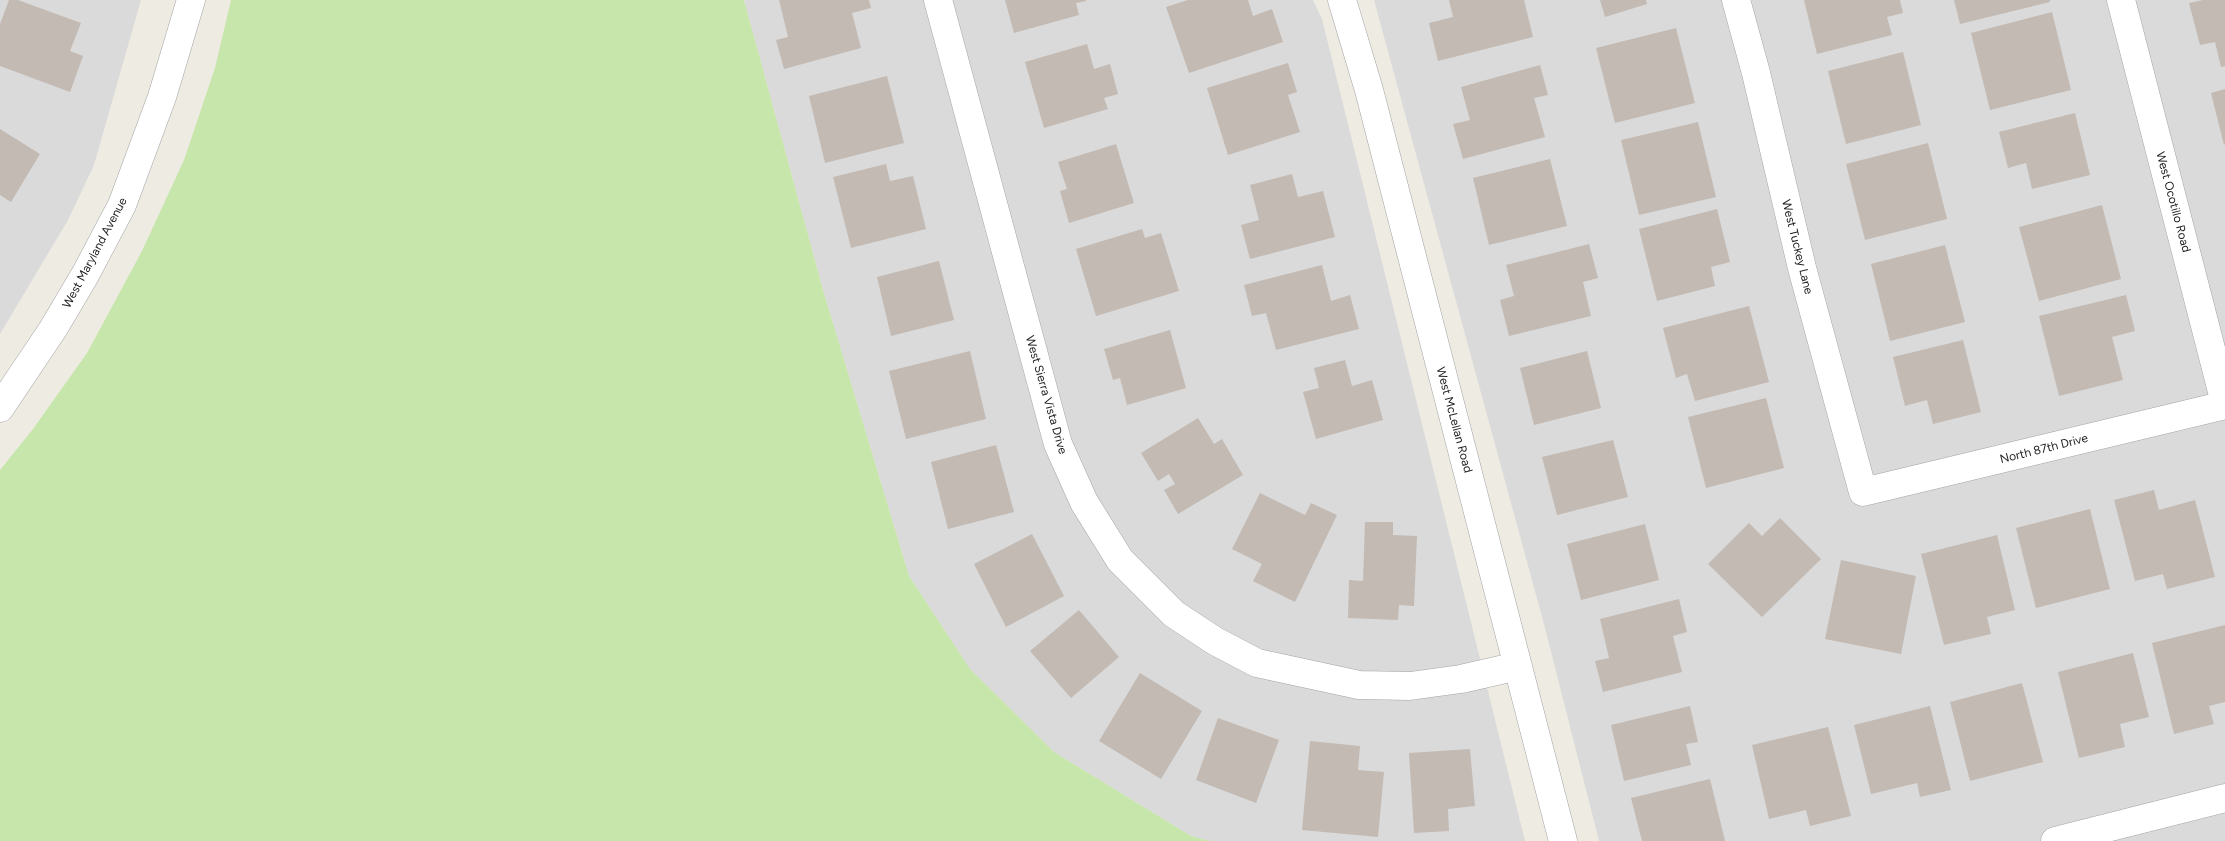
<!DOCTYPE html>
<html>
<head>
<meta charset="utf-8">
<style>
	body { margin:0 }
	canvas { display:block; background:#eeebe3 }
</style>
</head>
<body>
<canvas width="2225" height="841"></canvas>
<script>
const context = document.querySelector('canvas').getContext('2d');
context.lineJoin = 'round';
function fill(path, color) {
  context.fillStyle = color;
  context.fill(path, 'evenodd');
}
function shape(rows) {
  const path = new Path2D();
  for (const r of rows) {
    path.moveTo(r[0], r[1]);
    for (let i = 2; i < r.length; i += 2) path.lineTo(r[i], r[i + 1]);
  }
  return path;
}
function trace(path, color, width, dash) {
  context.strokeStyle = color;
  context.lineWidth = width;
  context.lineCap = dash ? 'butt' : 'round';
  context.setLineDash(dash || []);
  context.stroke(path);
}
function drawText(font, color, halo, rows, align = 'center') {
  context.font = font + ' Figtree,sans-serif';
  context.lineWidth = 4.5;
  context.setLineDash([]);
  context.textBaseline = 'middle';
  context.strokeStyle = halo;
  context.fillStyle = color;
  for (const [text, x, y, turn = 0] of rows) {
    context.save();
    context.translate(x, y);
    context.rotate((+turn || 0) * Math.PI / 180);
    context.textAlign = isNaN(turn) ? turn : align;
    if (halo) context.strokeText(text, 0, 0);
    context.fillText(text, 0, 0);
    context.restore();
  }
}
fill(shape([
	[0,0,141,0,94,165,68,220,0,334],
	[744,0,1313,0,1322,19,1525,841,1210,841,1191,836,1054,752,970,669,909,576,823,290],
	[1374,0,2225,0,2225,841,1599,841,1545,628]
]), '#dbdada');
fill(shape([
	[231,0,744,0,823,290,909,576,970,669,1054,752,1191,836,1210,841,0,841,0,470,33,429,87,353,142,251,184,160,215,68]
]), '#c7e6ab');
fill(shape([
	[9,0,18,0,81,23,70,51,83,56,70,92,0,66,0,24],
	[779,0,869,0,871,8,852,13,861,48,784,69,776,40,788,37],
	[1005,0,1086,0,1086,1,1076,3,1079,15,1014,33],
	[1188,0,1248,0,1253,16,1272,9,1283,42,1189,73,1166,7],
	[1449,0,1524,0,1533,37,1438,61,1429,23,1453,17],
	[1600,0,1646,0,1647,4,1605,17],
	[1804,0,1900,0,1903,13,1887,17,1892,35,1817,54],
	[1954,0,2050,0,2050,2,1960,24],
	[2203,0,2225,0,2225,66,2221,67,2215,42,2200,45,2189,3],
	[2052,12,2071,90,1990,110,1971,33],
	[1676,28,1695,103,1615,123,1596,48],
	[1087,44,1094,69,1110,64,1118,94,1104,98,1108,109,1044,128,1025,62],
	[1903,52,1921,125,1846,144,1828,71],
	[1288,63,1297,92,1288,95,1300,132,1228,155,1207,88],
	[1540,65,1548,95,1534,98,1545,137,1463,159,1453,124,1470,120,1461,87],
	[887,76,904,143,825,163,809,96],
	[2225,89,2225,144,2224,145,2211,93],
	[2075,113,2090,175,2032,189,2026,163,2008,168,1999,132],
	[1698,122,1716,197,1639,215,1621,140],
	[0,129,40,154,11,202,0,195],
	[1928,143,1947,219,1865,240,1846,164],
	[1116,144,1134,203,1069,223,1060,191,1067,189,1058,162],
	[1550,159,1567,226,1489,245,1473,178],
	[886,164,890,181,913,176,926,229,851,248,833,177],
	[1292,174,1298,197,1323,191,1335,237,1250,259,1241,225,1259,220,1250,185],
	[2102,205,2121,279,2039,301,2019,227],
	[1717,209,1730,262,1711,267,1715,286,1657,301,1639,229],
	[1142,229,1145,238,1161,233,1179,291,1096,316,1076,249],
	[1589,244,1598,278,1583,282,1591,316,1509,336,1500,300,1514,296,1506,265],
	[1945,245,1965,322,1890,341,1871,264],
	[939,261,954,320,891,336,877,277],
	[1322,265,1331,301,1350,295,1359,329,1276,350,1266,313,1252,316,1244,285],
	[2126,295,2135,331,2112,337,2123,380,2059,396,2039,316],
	[1749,306,1769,382,1695,401,1687,374,1676,378,1663,328],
	[1170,330,1186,388,1127,405,1120,378,1113,380,1104,349],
	[1963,340,1981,412,1933,424,1927,400,1905,406,1893,357],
	[970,351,986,419,906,439,889,371],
	[1587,351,1601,408,1534,425,1520,368],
	[1345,360,1352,386,1372,380,1383,420,1316,439,1303,392,1319,388,1314,368],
	[1766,398,1784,468,1706,488,1688,417],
	[1198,418,1214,444,1222,439,1243,475,1178,514,1164,490,1175,484,1169,474,1158,481,1141,453],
	[1613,440,1628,497,1557,515,1542,457],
	[996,445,1014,512,948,529,931,462],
	[2154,490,2159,510,2195,500,2215,577,2167,589,2163,574,2135,581,2114,500],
	[1260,493,1305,515,1311,503,1337,515,1295,602,1253,581,1262,564,1232,549],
	[2090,509,2110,589,2036,608,2016,528],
	[1780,518,1821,559,1762,617,1708,564,1749,523,1762,536],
	[1365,522,1393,522,1393,535,1417,536,1414,606,1399,605,1398,620,1348,618,1349,580,1363,581],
	[1645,524,1659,580,1581,600,1567,544],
	[1032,534,1064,596,1006,627,974,564],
	[1997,535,2015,610,1987,617,1991,634,1944,645,1921,554],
	[1841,560,1916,576,1901,654,1825,639],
	[1679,599,1687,632,1673,636,1682,672,1603,692,1595,661,1609,658,1600,619],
	[1079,610,1119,657,1071,698,1030,651],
	[2225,625,2225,702,2209,706,2214,724,2174,734,2152,643],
	[2133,653,2149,717,2120,724,2125,747,2079,758,2058,672],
	[1140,673,1202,711,1161,779,1099,741],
	[2022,683,2043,762,1970,781,1950,702],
	[1690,706,1698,742,1686,744,1691,765,1624,781,1611,725],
	[1930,706,1951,790,1920,797,1917,783,1871,794,1854,725],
	[1218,718,1279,740,1256,803,1196,780],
	[1828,727,1851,816,1810,826,1806,810,1769,819,1752,745],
	[1310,741,1360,746,1358,770,1384,772,1378,837,1302,830],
	[1470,749,1475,806,1448,809,1449,831,1414,833,1409,753],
	[1710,779,1725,841,1642,841,1631,798]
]), '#c2bab3');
const minor = shape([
	[938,0,1058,444,1084,502,1120,560,1174,614,1215,641,1257,663,1359,685,1410,686,1461,679,1518,666],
	[1342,0,1369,90,1563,841],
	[1736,0,1756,73,1802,268,1863,492,2225,405],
	[2121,0,2225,403],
	[0,408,53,329,85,275,122,205,162,97,191,0],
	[2055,841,2225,798]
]);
trace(minor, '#a4a4a4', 29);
trace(minor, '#fff', 28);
drawText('12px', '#1d1d1d', '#fff', [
	["West Ocotillo Road",2173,202,75],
	["West Tuckey Lane",1797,247,76],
	["West Maryland Avenue",95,253,-62],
	["West Sierra Vista Drive",1046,395,74],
	["West McLellan Road",1454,420,75],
	["North 87th Drive",2044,449,-14]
]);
</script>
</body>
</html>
